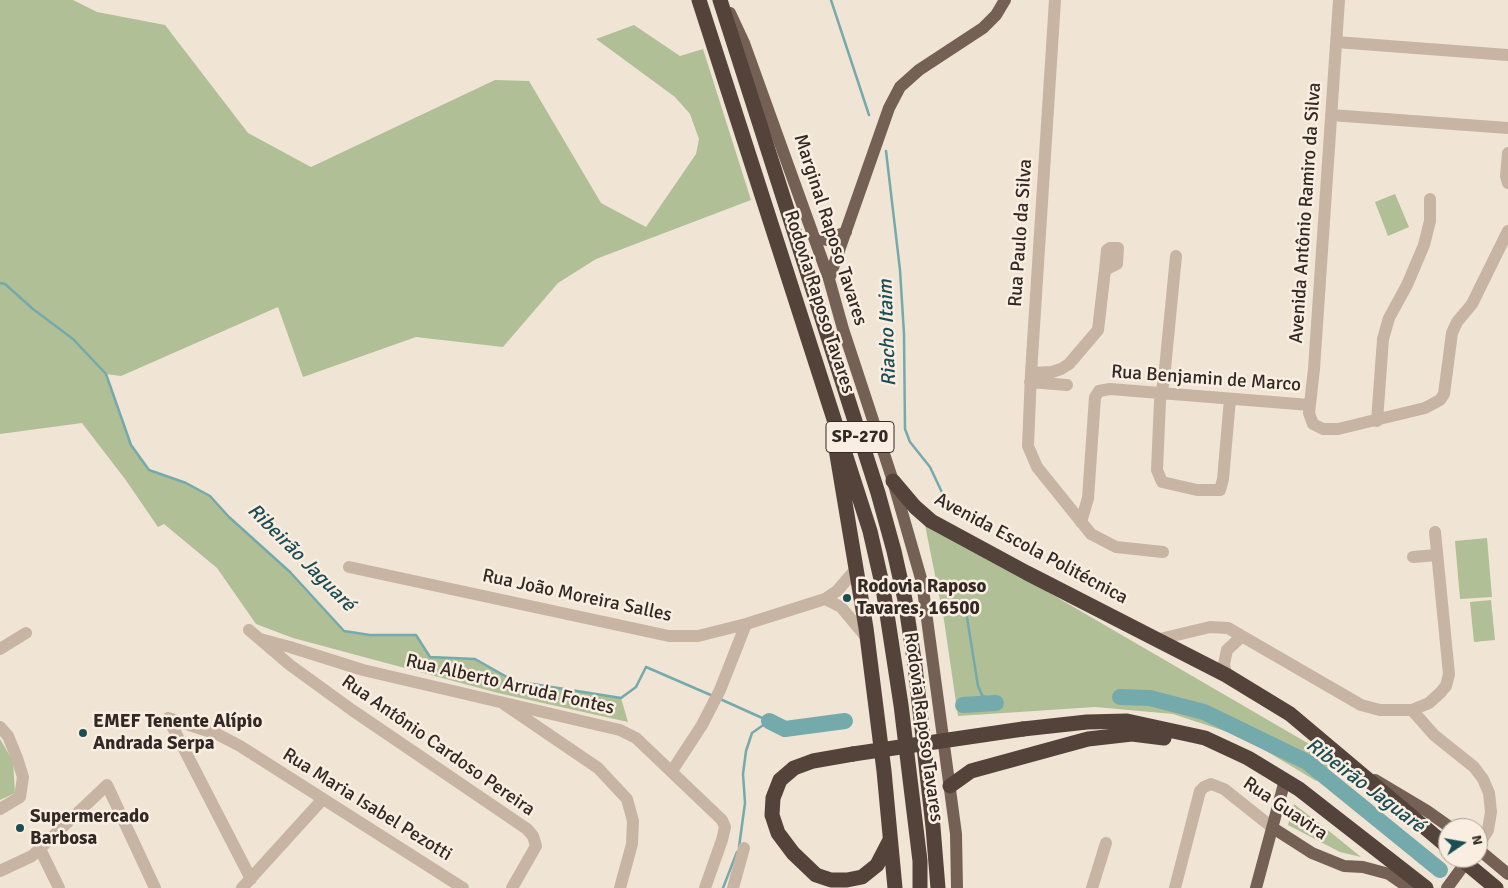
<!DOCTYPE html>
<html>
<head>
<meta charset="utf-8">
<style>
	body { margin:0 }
	#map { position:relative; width:1508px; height:888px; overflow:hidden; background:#f0e4d5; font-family:Signika,sans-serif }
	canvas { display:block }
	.north { position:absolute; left:1438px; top:818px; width:50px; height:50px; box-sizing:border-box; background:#f9eee1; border:1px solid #a99f95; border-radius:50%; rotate:78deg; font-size:14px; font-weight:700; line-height:20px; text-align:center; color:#322924 }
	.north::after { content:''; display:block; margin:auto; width:18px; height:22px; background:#1a4e54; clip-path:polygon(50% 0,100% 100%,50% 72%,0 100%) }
</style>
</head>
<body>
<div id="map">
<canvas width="1508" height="888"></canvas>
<div class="north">N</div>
</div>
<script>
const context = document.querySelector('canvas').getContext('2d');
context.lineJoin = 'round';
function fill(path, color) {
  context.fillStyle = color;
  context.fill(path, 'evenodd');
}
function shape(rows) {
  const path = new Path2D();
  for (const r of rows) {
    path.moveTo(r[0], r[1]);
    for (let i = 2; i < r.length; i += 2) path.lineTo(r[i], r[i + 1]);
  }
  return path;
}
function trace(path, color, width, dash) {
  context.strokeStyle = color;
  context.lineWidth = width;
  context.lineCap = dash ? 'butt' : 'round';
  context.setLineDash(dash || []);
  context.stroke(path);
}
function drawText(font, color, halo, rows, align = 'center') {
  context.font = font + ' Signika,sans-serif';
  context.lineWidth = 5;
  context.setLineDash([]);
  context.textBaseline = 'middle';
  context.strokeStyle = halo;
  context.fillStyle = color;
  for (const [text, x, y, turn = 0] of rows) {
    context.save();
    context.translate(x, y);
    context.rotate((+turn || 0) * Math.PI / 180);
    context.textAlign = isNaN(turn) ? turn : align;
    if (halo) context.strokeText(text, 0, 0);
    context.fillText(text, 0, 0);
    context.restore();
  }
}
fill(shape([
	[0,0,73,0,97,12,165,25,248,133,311,167,495,80,529,81,601,203,646,227,696,154,699,139,690,114,675,97,596,39,634,25,680,56,703,49,751,200,596,259,558,283,503,347,416,337,303,377,278,307,121,376,106,374,131,445,149,470,186,483,210,496,229,517,290,572,344,631,370,635,416,635,431,657,475,659,514,681,621,698,628,722,498,693,293,638,256,624,217,568,164,524,158,527,125,479,82,423,0,434],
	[1395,194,1409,227,1388,236,1375,202],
	[924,520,1335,759,1316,781,1243,737,1173,714,1095,707,958,716,944,620],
	[1487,538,1492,597,1460,599,1455,541],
	[1491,600,1495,640,1474,642,1470,602],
	[0,739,13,761,15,793,0,800],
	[1294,804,1329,831,1361,857,1340,852,1288,825]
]), '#b0bf96');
trace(shape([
	[831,0,869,115],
	[886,151,900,270,904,334,905,429,910,442,930,467,947,503],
	[0,283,5,284,33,309,73,339,106,374,131,445,149,470,186,483,210,496,229,517,290,572,344,631,370,635,416,635,430,657,475,659,514,681,621,698,636,687,646,667,713,696],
	[964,599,978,686,982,695,996,703],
	[720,699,769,721,752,733,746,751,743,774,745,803,739,847],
	[723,888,737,852]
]), '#75aaad', 2.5);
trace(shape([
	[1120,697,1150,698,1204,712,1307,762,1440,870],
	[963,705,996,703],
	[769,721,785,729,845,721]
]), '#75aaad', 16);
trace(shape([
	[1055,0,1031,373,1028,446,1037,467,1091,534,1116,547,1163,552],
	[1339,0,1314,369,1309,413,1313,424,1323,429,1338,429,1425,408,1440,400,1444,394,1452,333,1457,322,1472,304,1508,231],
	[1336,42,1508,55],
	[1331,115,1508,128],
	[1508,153,1506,176,1508,183],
	[1176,256,1164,379,1160,401,1157,470,1162,482,1197,490,1220,490,1223,479,1230,399],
	[1031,373,1052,372,1061,369,1069,364,1098,330,1105,270,1117,264,1118,248,1110,248,1107,250,1105,270],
	[1030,382,1067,385],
	[1377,421,1383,339,1389,318,1407,285,1424,245,1430,221,1430,199],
	[1081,522,1088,498,1095,397,1099,391,1110,389,1310,405],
	[1413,557,1437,555],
	[349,567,669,636,698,636,746,624,825,599,837,591,856,569],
	[825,599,841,607,866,637],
	[249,630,290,665,352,710,527,829,533,836,536,846,512,888],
	[260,639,290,647,363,670,620,730,636,738,722,820,725,827,722,840,705,888],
	[1160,639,1210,627,1228,628,1361,705,1380,710,1412,710,1429,703,1440,693,1446,686,1449,674,1435,532],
	[0,649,26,633],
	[1226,675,1224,664,1227,650,1242,636],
	[504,704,598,768,627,799,633,821,632,844,620,888],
	[1412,710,1434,735,1474,767,1483,779,1489,793,1491,812,1488,830,1478,846],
	[168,718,217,734,240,746,463,888],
	[168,718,251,879],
	[0,727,8,736,17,758,23,777,20,797,0,809],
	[672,771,702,725,720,690,746,624],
	[40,849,59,888],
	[0,871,32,856,107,785,155,888],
	[242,888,322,800],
	[733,888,744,848],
	[1092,888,1106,843],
	[1175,888,1200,791,1204,787,1211,784,1224,789,1273,828]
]), '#c8b4a2', 12);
trace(shape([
	[730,13,744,43,829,279,843,329,893,481,922,582,956,834,957,888],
	[814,237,827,240,846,232],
	[829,279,889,108,900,87,919,70,983,28,996,15,1005,0],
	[1375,780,1427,811,1451,828],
	[1273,828,1312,853,1344,866,1363,867,1389,874,1409,888],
	[1478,849,1508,874],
	[1256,888,1285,780],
	[1447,888,1469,858]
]), '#756055', 12);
trace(shape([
	[699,0,870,531,883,588,901,705,920,861,920,888],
	[720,0,878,493,894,551,905,600,915,666,933,827,938,888],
	[836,449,866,628,884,771,895,888],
	[893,481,915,507,931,521,1027,573,1226,675,1290,714,1448,847],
	[1023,729,1087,722,1127,721,1205,738,1248,758,1299,789,1426,888],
	[853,754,813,761,794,768,780,780,773,798,772,815,778,833,793,853,816,875,831,880,847,880,862,877,877,865,890,840],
	[950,786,971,771,1088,739,1132,734,1164,738],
	[1460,858,1496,888]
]), '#54433b', 15);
trace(shape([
	[853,754,1023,729]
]), '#54433b', 15);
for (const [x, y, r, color] of [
	[847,598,5,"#1a4e54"],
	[83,733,5,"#1a4e54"],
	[20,828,5,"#1a4e54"]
]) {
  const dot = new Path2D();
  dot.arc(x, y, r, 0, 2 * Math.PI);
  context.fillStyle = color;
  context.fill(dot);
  trace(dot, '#f9eee1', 2);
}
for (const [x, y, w] of [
	[860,437,68]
]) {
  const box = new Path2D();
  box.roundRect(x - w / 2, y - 15.5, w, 31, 4);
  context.fillStyle = '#f9eee1';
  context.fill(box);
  trace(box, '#322924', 1);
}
drawText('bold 18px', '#322924', null, [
	["SP-270",860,437]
]);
drawText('19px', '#322924', '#f9eee1', [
	["Avenida Antônio Ramiro da Silva",1306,213,-86],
	["Marginal Raposo Tavares",830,230,72],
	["Rua Paulo da Silva",1021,233,-86],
	["Rodovia Raposo Tavares",819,302,72],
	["Rua Benjamin de Marco",1206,379,4],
	["Avenida Escola Politécnica",1031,549,28],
	["Rua João Moreira Salles",577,596,12],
	["Rua Alberto Arruda Fontes",510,685,13],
	["Rodovia Raposo Tavares",923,727,82],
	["Rua Antônio Cardoso Pereira",438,746,35],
	["Rua Maria Isabel Pezotti",367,805,32],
	["Rua Guavira",1285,809,34]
]);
drawText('bold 19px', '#322924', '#f9eee1', [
	["Rodovia Raposo",857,587],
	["Tavares, 16500",857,609],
	["EMEF Tenente Alípio",93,722],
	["Andrada Serpa",93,744],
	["Supermercado",30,817],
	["Barbosa",30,839]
], 'left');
drawText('italic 20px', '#1a4e54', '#f9eee1', [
	["Riacho Itaim",888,333,-92],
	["Ribeirão Jaguaré",301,558,45],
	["Ribeirão Jaguaré",1365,786,37]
]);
</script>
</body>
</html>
